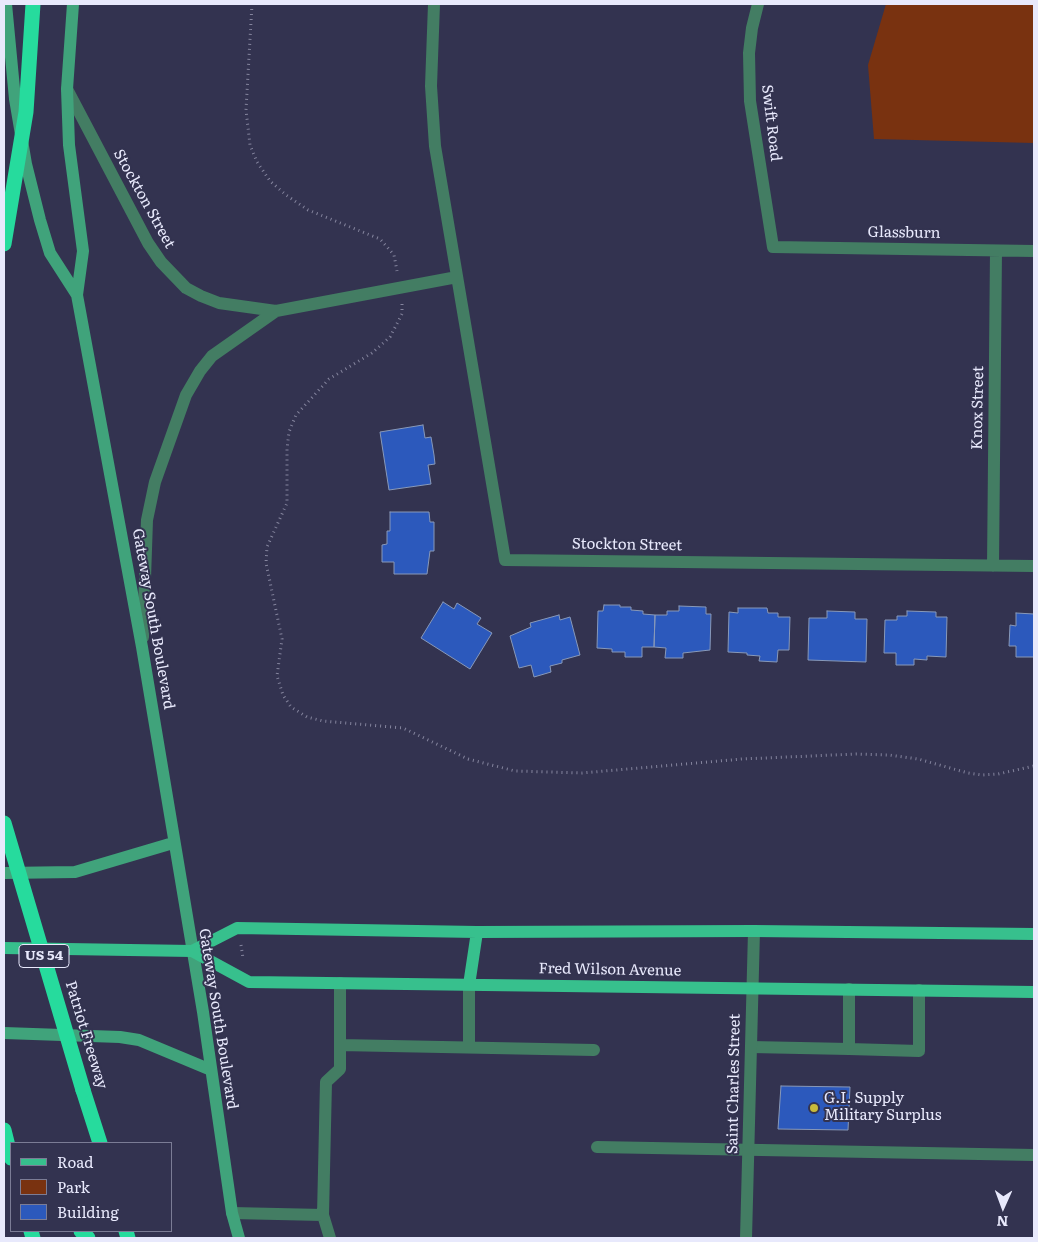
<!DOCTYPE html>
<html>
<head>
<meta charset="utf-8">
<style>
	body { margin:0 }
	#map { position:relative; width:1038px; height:1242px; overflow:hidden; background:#333350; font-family:Literata,serif }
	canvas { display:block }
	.frame { position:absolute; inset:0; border:5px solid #e8e9fc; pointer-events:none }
	.legend { position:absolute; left:10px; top:1142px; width:162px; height:90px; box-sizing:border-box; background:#333350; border:1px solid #7b7c95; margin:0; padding:6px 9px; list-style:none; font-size:15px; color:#e8e9fc }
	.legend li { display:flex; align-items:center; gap:10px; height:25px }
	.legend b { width:25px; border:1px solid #7b7c95 }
	.north { position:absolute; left:978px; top:1182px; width:50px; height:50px; -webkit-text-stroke:4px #333350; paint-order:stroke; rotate:182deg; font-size:14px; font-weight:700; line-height:20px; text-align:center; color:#e8e9fc }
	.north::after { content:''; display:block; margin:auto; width:18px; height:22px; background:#e8e9fc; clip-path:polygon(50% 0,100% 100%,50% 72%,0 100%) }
</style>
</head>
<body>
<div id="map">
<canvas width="1038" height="1242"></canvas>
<div class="frame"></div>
<ul class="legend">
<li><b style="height:6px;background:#37c08d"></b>Road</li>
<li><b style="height:14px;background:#793210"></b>Park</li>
<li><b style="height:14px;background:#2c59bc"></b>Building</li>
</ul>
<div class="north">N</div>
</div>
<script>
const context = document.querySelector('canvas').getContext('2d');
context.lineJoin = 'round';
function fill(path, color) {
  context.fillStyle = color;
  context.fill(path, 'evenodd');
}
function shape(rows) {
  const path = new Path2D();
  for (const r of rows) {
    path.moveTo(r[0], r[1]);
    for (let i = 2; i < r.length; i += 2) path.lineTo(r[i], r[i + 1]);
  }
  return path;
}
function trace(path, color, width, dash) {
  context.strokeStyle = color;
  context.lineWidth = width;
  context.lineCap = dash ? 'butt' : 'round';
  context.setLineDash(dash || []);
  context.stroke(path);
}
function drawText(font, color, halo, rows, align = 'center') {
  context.font = font + ' Literata,serif';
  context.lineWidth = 4;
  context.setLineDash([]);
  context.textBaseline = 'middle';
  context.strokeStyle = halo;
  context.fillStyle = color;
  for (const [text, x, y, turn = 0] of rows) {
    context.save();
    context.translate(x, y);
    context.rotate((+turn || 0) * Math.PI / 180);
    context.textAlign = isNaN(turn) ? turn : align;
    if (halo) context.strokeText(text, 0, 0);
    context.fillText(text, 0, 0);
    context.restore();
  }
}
fill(shape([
	[886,4,1034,4,1034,143,874,139,868,65]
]), '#793210');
const building = shape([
	[423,425,425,438,431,437,434,455,435,464,428,465,431,484,389,490,380,432,423,425],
	[390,512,429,512,430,522,434,522,434,551,430,551,427,574,394,574,394,562,382,562,382,545,387,544,387,531,390,531,390,512],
	[443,602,454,609,457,603,481,618,477,624,492,633,470,669,421,638,443,602],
	[604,605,620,605,620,607,631,607,631,610,643,611,643,614,655,615,654,647,642,647,642,657,625,657,625,652,612,652,612,649,597,648,598,611,603,611,604,605],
	[679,606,706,607,706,614,711,614,710,650,683,653,683,658,665,658,666,648,654,647,655,615,667,615,667,611,679,611,679,606],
	[738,608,767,608,768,613,778,613,778,617,790,617,789,650,778,650,777,662,759,661,760,656,747,655,747,653,728,652,729,612,738,613,738,608],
	[827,611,855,612,855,619,867,619,866,662,808,660,809,618,827,618,827,611],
	[907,611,936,612,936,617,947,617,946,657,927,656,927,660,914,659,914,665,896,665,896,653,884,653,885,620,897,620,897,616,907,616,907,611],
	[1016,613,1034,614,1034,657,1016,657,1016,646,1009,646,1010,625,1016,626,1016,613],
	[559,615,560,620,570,617,580,655,562,660,562,663,550,666,551,672,534,677,531,665,519,668,510,636,531,627,530,623,559,615],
	[781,1086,850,1087,848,1130,778,1129,781,1086]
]);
fill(building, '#2c59bc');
trace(building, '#8899b9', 1);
trace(shape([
	[252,4,246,110,250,145,257,162,270,181,286,195,308,210,380,239,394,255,397,271],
	[402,304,402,314,390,337,372,353,329,379,296,415,289,432,287,449,287,503,267,547,266,563,282,639,277,676,283,695,291,707,307,717,323,721,403,728,468,759,515,771,582,773,742,759,856,754,889,755,918,759,968,773,982,775,998,774,1034,766],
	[241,945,243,958]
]), '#85859e', 3, [1, 4]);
trace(shape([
	[469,985,469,1047],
	[340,1045,594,1050],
	[751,1047,849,1049,849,989],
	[849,1049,919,1051,919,990],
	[597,1147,1034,1155],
	[232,1213,323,1215,326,1082,340,1069,340,983],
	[323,1215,330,1238]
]), '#437d63', 12);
trace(shape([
	[434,4,431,86,435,146,505,560,1034,566],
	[758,4,752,28,749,53,750,101,773,247,1034,251],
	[67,89,148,243,161,262,186,288,201,296,219,303,276,311,457,277],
	[993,566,996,251],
	[143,637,147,520,155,482,186,395,200,371,212,356,276,311],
	[746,1238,754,931]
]), '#437d63', 12);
trace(shape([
	[6,4,15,99,26,164,40,220,50,253,77,295],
	[73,4,67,89,69,145,83,251,77,295,142,647,203,1012,232,1213,239,1238],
	[4,873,75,872,173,843],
	[4,1033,120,1037,139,1040,211,1070]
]), '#40a37b', 12);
trace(shape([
	[4,948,192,951,249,982,1034,992],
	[192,951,237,928,477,932,754,931,1034,934],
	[469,985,477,932]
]), '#37c08d', 12);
trace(shape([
	[83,1090,100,1143],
	[4,1130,11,1158],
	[31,1231,33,1238],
	[81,1231,88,1238],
	[126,1231,128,1238]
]), '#26db9d', 15);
trace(shape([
	[4,244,26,112,33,4],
	[4,823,83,1090]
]), '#26db9d', 15);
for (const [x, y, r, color] of [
	[814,1108,5,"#c8bb3b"]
]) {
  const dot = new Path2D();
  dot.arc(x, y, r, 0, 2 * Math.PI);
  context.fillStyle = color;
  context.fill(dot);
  trace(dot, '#333350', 2);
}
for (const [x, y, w] of [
	[44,956,50]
]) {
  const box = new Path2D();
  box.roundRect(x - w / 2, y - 11.5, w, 23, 4);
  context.fillStyle = '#333350';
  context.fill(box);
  trace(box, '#e8e9fc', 1);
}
drawText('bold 14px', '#e8e9fc', null, [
	["US 54",44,956]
]);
drawText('15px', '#e8e9fc', '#333350', [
	["Swift Road",771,123,83],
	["Stockton Street",144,199,61],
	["Glassburn",904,233,1],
	["Knox Street",978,408,-89],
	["Stockton Street",627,545,1],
	["Gateway South Boulevard",153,619,80],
	["Fred Wilson Avenue",610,970,1],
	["Gateway South Boulevard",218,1019,81],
	["Patriot Freeway",86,1035,73],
	["Saint Charles Street",734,1084,-89]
]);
drawText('15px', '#e8e9fc', '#333350', [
	["G.I. Supply",824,1099],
	["Military Surplus",824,1116]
], 'left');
</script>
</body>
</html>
